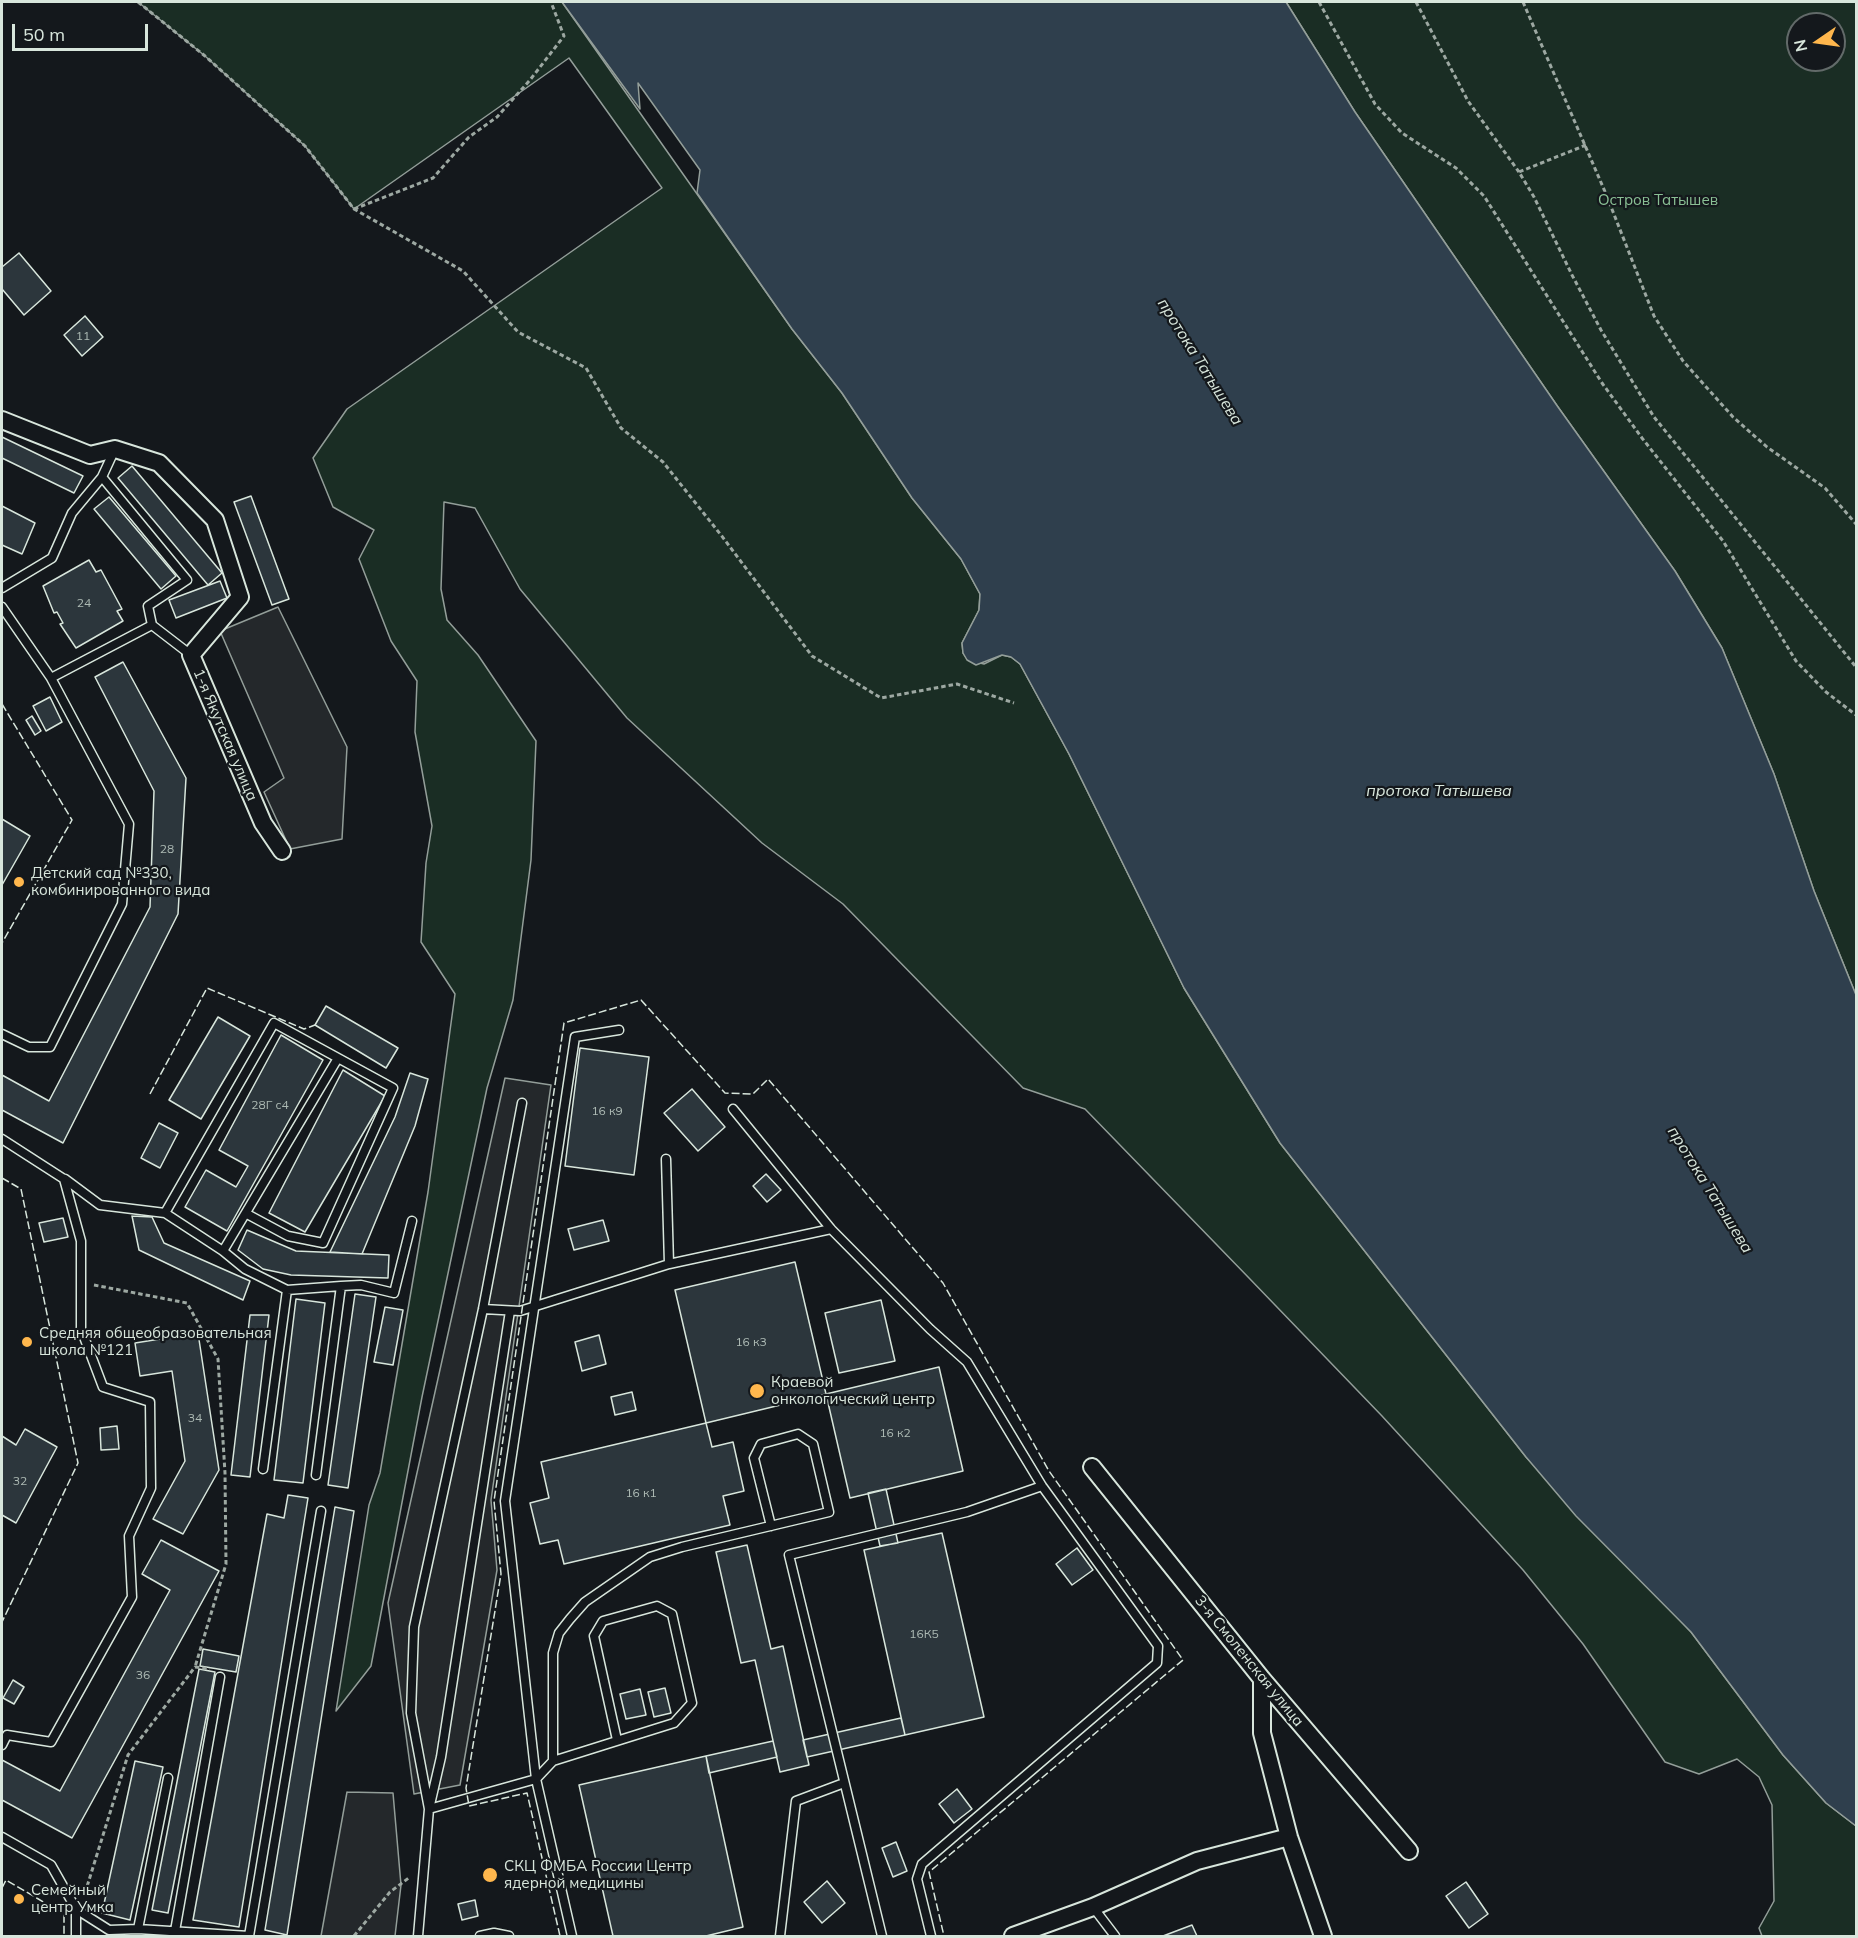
<!DOCTYPE html>
<html>
<head>
<meta charset="utf-8">
<style>
	body { margin:0 }
	#map { position:relative; width:1858px; height:1938px; overflow:hidden; background:#14181c; font-family:Mulish,sans-serif }
	canvas { display:block }
	.frame { position:absolute; inset:0; border:3px solid #d8e6dc; pointer-events:none }
	.north { position:absolute; left:1786px; top:12px; width:60px; height:60px; box-sizing:border-box; background:#14181c; border:2px solid #626a69; border-radius:50%; rotate:257deg; font-size:16px; font-weight:700; line-height:24px; text-align:center; color:#d8e6dc }
	.north::after { content:''; display:block; margin:auto; width:21px; height:27px; background:#ffb74d; clip-path:polygon(50% 0,100% 100%,50% 72%,0 100%) }
	.scale { position:absolute; left:12px; top:24px; width:136px; height:27px; box-sizing:border-box; border:3px solid #d8e6dc; border-top:0; padding-left:8px; font-size:18px; line-height:21px; white-space:nowrap; color:#d8e6dc; -webkit-text-stroke:4px #14181c; paint-order:stroke }
</style>
</head>
<body>
<div id="map">
<canvas width="1858" height="1938"></canvas>
<div class="frame"></div>
<div class="north">N</div>
<div class="scale">50 m</div>
</div>
<script>
const context = document.querySelector('canvas').getContext('2d');
context.lineJoin = 'round';
function fill(path, color) {
  context.fillStyle = color;
  context.fill(path, 'evenodd');
}
function shape(rows) {
  const path = new Path2D();
  for (const r of rows) {
    path.moveTo(r[0], r[1]);
    for (let i = 2; i < r.length; i += 2) path.lineTo(r[i], r[i + 1]);
  }
  return path;
}
function trace(path, color, width, dash) {
  context.strokeStyle = color;
  context.lineWidth = width;
  context.lineCap = dash ? 'butt' : 'round';
  context.setLineDash(dash || []);
  context.stroke(path);
}
function drawText(font, color, halo, rows, align = 'center') {
  context.font = font + ' Mulish,sans-serif';
  context.lineWidth = 4.5;
  context.setLineDash([]);
  context.textBaseline = 'middle';
  context.strokeStyle = halo;
  context.fillStyle = color;
  for (const [text, x, y, turn = 0] of rows) {
    context.save();
    context.translate(x, y);
    context.rotate((+turn || 0) * Math.PI / 180);
    context.textAlign = isNaN(turn) ? turn : align;
    if (halo) context.strokeText(text, 0, 0);
    context.fillText(text, 0, 0);
    context.restore();
  }
}
const green = shape([
	[138,2,562,2,792,329,842,393,912,498,961,559,980,594,979,610,962,643,963,653,968,660,984,664,1002,655,1011,657,1020,664,1069,754,1184,988,1280,1143,1526,1457,1691,1632,1783,1755,1826,1803,1856,1826,1856,1936,1762,1936,1759,1928,1774,1901,1772,1805,1759,1777,1737,1759,1699,1774,1665,1762,1583,1644,1523,1570,1382,1416,1249,1278,1085,1109,1023,1088,843,904,762,843,627,718,520,589,475,508,444,502,441,589,447,620,478,655,536,741,531,860,513,1000,487,1088,422,1397,371,1666,336,1711,369,1505,380,1473,428,1192,455,994,421,942,426,863,432,826,415,732,417,681,391,641,359,559,374,530,333,507,313,458,347,409,662,188,569,58,354,209,305,146,205,56,138,2],
	[1286,2,1856,2,1856,995,1814,891,1774,774,1722,648,1675,571,1558,407,1355,112,1286,2],
	[1798,24,1834,24,1834,60,1798,60,1798,24]
]);
fill(green, '#1a2d24');
trace(green, '#939e99', 1.5);
const parking = shape([
	[278,607,347,747,342,839,290,849,264,792,284,778,220,631,278,607],
	[505,1078,551,1085,491,1500,497,1570,460,1785,414,1794,388,1603,505,1078],
	[347,1792,393,1793,401,1885,395,1936,321,1936,347,1792]
]);
fill(parking, '#24282b');
trace(parking, '#939e99', 1.5);
const water = shape([
	[562,2,1286,2,1355,112,1558,407,1675,571,1722,648,1774,774,1814,891,1856,995,1856,1826,1826,1803,1783,1755,1691,1632,1576,1516,1526,1457,1280,1143,1184,988,1069,754,1020,664,1011,657,1002,655,976,665,967,660,963,653,962,643,979,610,980,594,961,559,912,498,842,393,792,329,697,193,700,170,638,83,640,109,562,2]
]);
fill(water, '#2f3f4d');
trace(water, '#939e99', 1.5);
const building = shape([
	[19,253,51,291,24,315,2,289,2,267,19,253],
	[85,316,103,337,82,356,64,335,85,316],
	[2,437,83,476,74,493,2,458,2,437],
	[132,466,222,573,208,585,118,478,132,466],
	[251,496,289,599,272,605,234,502,251,496],
	[109,497,176,576,161,589,94,509,109,497],
	[2,506,35,523,22,554,2,545,2,506],
	[89,560,96,572,101,570,122,609,117,611,123,621,76,648,60,624,63,623,57,612,54,613,43,586,89,560],
	[220,581,227,598,176,618,169,600,220,581],
	[123,662,186,778,178,914,63,1143,2,1110,2,1075,49,1101,150,907,154,791,95,677,123,662],
	[50,697,62,722,46,731,33,706,50,697],
	[32,716,41,731,35,735,26,720,32,716],
	[2,819,30,836,2,885,2,819],
	[326,1006,398,1048,386,1068,315,1025,326,1006],
	[218,1017,250,1036,201,1119,169,1100,218,1017],
	[281,1035,323,1060,227,1231,185,1207,206,1170,236,1187,248,1166,219,1150,281,1035],
	[580,1048,649,1057,634,1175,565,1166,580,1048],
	[343,1070,385,1096,305,1232,269,1213,343,1070],
	[410,1073,428,1079,415,1126,362,1254,330,1252,395,1117,410,1073],
	[692,1089,725,1127,698,1151,664,1113,692,1089],
	[159,1123,178,1133,160,1168,141,1158,159,1123],
	[766,1174,781,1190,767,1202,753,1186,766,1174],
	[132,1216,152,1217,164,1243,250,1281,243,1300,139,1250,132,1216],
	[63,1218,68,1237,44,1242,39,1223,63,1218],
	[603,1220,609,1241,574,1250,568,1229,603,1220],
	[247,1230,296,1251,389,1255,388,1278,291,1275,263,1269,238,1250,247,1230],
	[795,1262,826,1394,706,1423,675,1290,795,1262],
	[355,1294,376,1297,348,1488,328,1485,355,1294],
	[296,1299,325,1303,303,1483,274,1480,296,1299],
	[881,1300,895,1361,839,1373,825,1313,881,1300],
	[385,1307,403,1310,393,1365,374,1362,385,1307],
	[250,1315,269,1315,250,1477,231,1475,250,1315],
	[198,1333,219,1470,183,1534,153,1519,185,1461,172,1371,140,1376,135,1343,198,1333],
	[599,1335,606,1364,582,1371,575,1342,599,1335],
	[939,1367,963,1471,850,1498,826,1394,939,1367],
	[632,1392,636,1410,615,1415,611,1397,632,1392],
	[706,1423,712,1447,733,1442,744,1491,723,1496,730,1525,564,1564,558,1540,540,1544,530,1503,549,1498,541,1462,706,1423],
	[117,1426,119,1449,101,1450,100,1428,117,1426],
	[25,1429,57,1447,16,1523,2,1515,2,1436,16,1445,25,1429],
	[886,1489,898,1543,880,1546,868,1493,886,1489],
	[288,1495,308,1498,239,1927,193,1920,267,1514,284,1518,288,1495],
	[335,1507,354,1511,287,1935,265,1930,335,1507],
	[942,1533,984,1717,905,1735,864,1550,942,1533],
	[161,1540,219,1571,72,1838,2,1800,2,1760,60,1791,170,1590,142,1574,161,1540],
	[747,1545,771,1649,783,1646,809,1765,780,1772,755,1660,741,1663,716,1552,747,1545],
	[1077,1548,1093,1570,1072,1585,1056,1564,1077,1548],
	[203,1649,239,1656,236,1672,200,1666,203,1649],
	[199,1669,215,1672,168,1913,152,1910,199,1669],
	[13,1680,24,1687,14,1704,3,1698,13,1680],
	[665,1688,671,1713,654,1717,648,1692,665,1688],
	[640,1689,646,1715,626,1719,620,1694,640,1689],
	[901,1718,905,1735,807,1757,803,1740,901,1718],
	[773,1741,777,1757,709,1773,706,1756,773,1741],
	[706,1756,743,1927,706,1936,613,1936,579,1785,706,1756],
	[135,1761,163,1767,130,1920,102,1913,135,1761],
	[957,1789,972,1809,954,1823,939,1804,957,1789],
	[896,1842,907,1871,893,1877,882,1848,896,1842],
	[827,1881,845,1903,822,1923,804,1902,827,1881],
	[1466,1882,1488,1914,1469,1928,1446,1896,1466,1882],
	[475,1900,478,1916,462,1920,458,1904,475,1900],
	[1192,1925,1197,1936,1163,1936,1192,1925]
]);
fill(building, '#2c363c');
trace(building, '#d8e6dc', 1.5);
const service = shape([
	[102,477,187,580,148,606,152,625],
	[2,588,52,558,72,513,102,477,115,449],
	[2,607,51,678,129,824,122,904,50,1047,29,1047,2,1034],
	[51,678,152,625,191,655],
	[733,1109,831,1229,930,1329,967,1362,1042,1486,1158,1646,1157,1663,922,1864,917,1879,931,1936],
	[2,1139,64,1179,81,1241,81,1329,103,1387,150,1402,151,1488,129,1536,132,1597,51,1742,7,1735,2,1745],
	[666,1159,669,1264],
	[65,1179,100,1205,165,1213,223,1251,245,1269,287,1290,263,1469],
	[165,1213,274,1023,338,1058,223,1251],
	[247,1214,288,1236,323,1243,393,1088,338,1058],
	[341,1286,361,1285,394,1293,412,1221],
	[287,1290,341,1286,316,1475],
	[483,1309,520,1311,669,1264,831,1229],
	[553,1761,553,1653,559,1633,570,1619,585,1602,650,1557,682,1547,829,1512,813,1444,798,1434,761,1444,754,1458,771,1526],
	[429,1809,411,1713,414,1627,483,1309,522,1103],
	[429,1809,536,1779,553,1761,674,1723,692,1703,672,1614,657,1606,603,1621,594,1636,617,1740],
	[2,1837,51,1865,76,1909,76,1936],
	[1093,1907,1115,1936],
	[76,1909,109,1930,138,1929,249,1936,321,1511],
	[138,1929,168,1778],
	[175,1931,220,1677],
	[418,1936,429,1809,441,1757,510,1311],
	[480,1936,494,1933,509,1936],
	[572,1936,536,1779,505,1501,575,1037,619,1030],
	[780,1936,796,1801,844,1783],
	[882,1936,789,1555,967,1512,1042,1486]
]);
const minor = shape([
	[2,420,90,455,115,449,159,463,215,520,240,597,191,655,263,823,282,851],
	[1092,1467,1262,1679,1409,1851],
	[1262,1679,1262,1733,1289,1837,1323,1936],
	[1013,1936,1093,1907,1197,1861,1289,1837]
]);
trace(service, '#d8e6dc', 11);
trace(minor, '#d8e6dc', 20);
trace(shape([
	[138,2,205,56,305,146,354,209,463,271,518,332,586,368,621,428,663,462,721,535,812,656,881,698,957,684,1014,703],
	[1319,2,1375,104,1402,133,1456,168,1484,196,1602,383,1642,438,1723,541,1796,661,1826,692,1856,715],
	[1416,2,1468,101,1519,172],
	[1523,2,1606,194,1654,316,1683,361,1733,417,1767,447,1825,488,1856,524],
	[1586,145,1519,172,1534,197,1572,275,1601,330,1654,417,1856,667],
	[354,209,433,178,469,137,497,117,530,80,564,36,551,2],
	[94,1285,187,1303,218,1359,225,1473,226,1564,195,1667],
	[85,1893,128,1755,195,1667,210,1669],
	[354,1936,390,1892,410,1877]
]), '#9da8a2', 3, [4.5, 3]);
trace(service, '#14181c', 8);
trace(minor, '#14181c', 16);
trace(shape([
	[2,704,72,820,2,943],
	[150,1094,207,988,304,1029,315,1025],
	[2,1178,21,1189,78,1463,2,1622],
	[2,1888,6,1880,64,1914,64,1936],
	[560,1936,527,1793,469,1806,466,1788,501,1574,494,1501,564,1023,641,1000,725,1093,753,1094,768,1079,943,1283,1049,1471,1183,1660,929,1872,944,1936]
]), '#d8e6dc', 1.5, [8, 3]);
for (const [x, y, r, color] of [
	[19,882,6,"#ffb74d"],
	[27,1342,6,"#ffb74d"],
	[757,1391,8,"#ffb74d"],
	[490,1875,8,"#ffb74d"],
	[19,1899,6,"#ffb74d"]
]) {
  const dot = new Path2D();
  dot.arc(x, y, r, 0, 2 * Math.PI);
  context.fillStyle = color;
  context.fill(dot);
  trace(dot, '#14181c', 2);
}
drawText('12px', '#adbab4', null, [
	["11",83,336],
	["24",84,603],
	["28",167,849],
	["28Г с4",270,1105],
	["16 к9",607,1111],
	["16 к3",751,1342],
	["34",195,1418],
	["16 к2",895,1433],
	["32",20,1481],
	["16 к1",641,1493],
	["16К5",924,1634],
	["36",143,1675]
]);
drawText('15px', '#8ac095', '#14181c', [
	["Остров Татышев",1658,200]
]);
drawText('15px', '#d8e6dc', '#14181c', [
	["1-я Якутская улица",225,735,67],
	["3-я Смоленская улица",1249,1661,51]
]);
drawText('15px', '#d8e6dc', '#14181c', [
	["Детский сад №330,",31,873],
	["комбинированного вида",31,890],
	["Средняя общеобразовательная",39,1333],
	["школа №121",39,1350],
	["Краевой",771,1382],
	["онкологический центр",771,1399],
	["СКЦ ФМБА России Центр",504,1866],
	["ядерной медицины",504,1883],
	["Семейный",31,1890],
	["центр Умка",31,1907]
], 'left');
drawText('italic 16px', '#d8e6dc', '#14181c', [
	["протока Татышева",1200,362,58],
	["протока Татышева",1439,791],
	["протока Татышева",1710,1190,58]
]);
</script>
</body>
</html>
